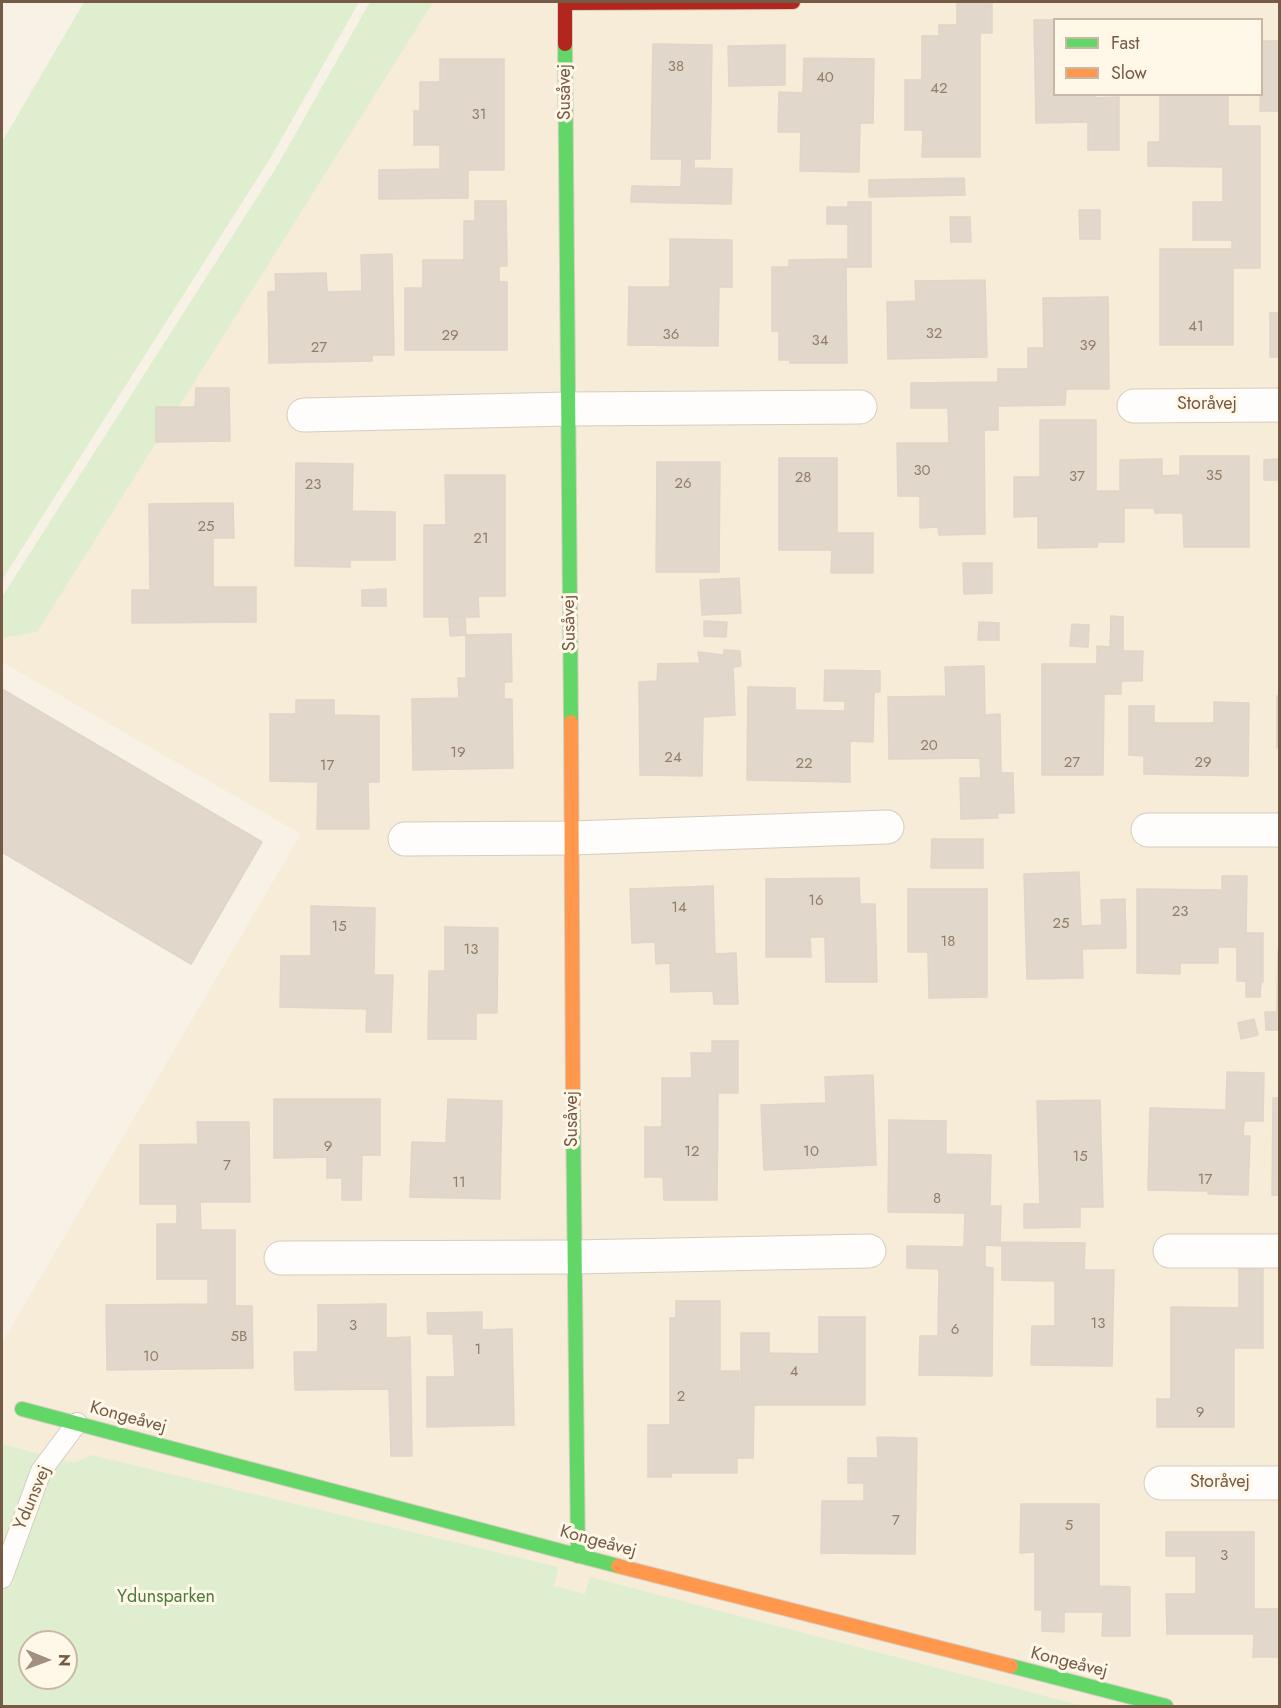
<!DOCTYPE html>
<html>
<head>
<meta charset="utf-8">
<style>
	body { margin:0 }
	#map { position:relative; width:1281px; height:1708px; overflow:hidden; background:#f7f1e6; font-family:Jost,sans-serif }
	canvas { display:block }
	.frame { position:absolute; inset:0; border:3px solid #755b46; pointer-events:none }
	.legend { position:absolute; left:1053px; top:18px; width:210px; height:78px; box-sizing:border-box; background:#fff7e7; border:2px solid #c8b9a7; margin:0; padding:8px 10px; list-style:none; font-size:18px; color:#755b46 }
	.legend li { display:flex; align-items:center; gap:12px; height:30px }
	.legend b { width:30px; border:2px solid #c8b9a7 }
	.north { position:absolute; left:18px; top:1630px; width:60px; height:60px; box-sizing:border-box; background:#fff7e7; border:2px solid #c8b9a7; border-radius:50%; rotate:91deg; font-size:16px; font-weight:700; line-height:24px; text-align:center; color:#755b46 }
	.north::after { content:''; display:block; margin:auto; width:21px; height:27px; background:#a2907e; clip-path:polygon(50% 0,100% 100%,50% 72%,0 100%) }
</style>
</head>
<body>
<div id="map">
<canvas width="1281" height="1708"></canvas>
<div class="frame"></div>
<ul class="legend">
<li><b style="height:8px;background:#63d668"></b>Fast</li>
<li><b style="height:8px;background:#ff974d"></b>Slow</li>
</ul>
<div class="north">N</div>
</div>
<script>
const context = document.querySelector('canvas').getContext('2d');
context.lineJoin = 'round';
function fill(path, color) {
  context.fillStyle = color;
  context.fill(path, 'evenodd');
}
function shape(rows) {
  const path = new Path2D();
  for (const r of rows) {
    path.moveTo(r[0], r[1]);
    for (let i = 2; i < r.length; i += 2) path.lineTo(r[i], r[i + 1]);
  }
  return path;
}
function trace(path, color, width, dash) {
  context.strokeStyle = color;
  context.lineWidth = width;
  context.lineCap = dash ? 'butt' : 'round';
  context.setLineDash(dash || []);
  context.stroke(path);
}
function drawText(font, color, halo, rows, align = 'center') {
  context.font = font + ' Jost,sans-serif';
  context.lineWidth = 6;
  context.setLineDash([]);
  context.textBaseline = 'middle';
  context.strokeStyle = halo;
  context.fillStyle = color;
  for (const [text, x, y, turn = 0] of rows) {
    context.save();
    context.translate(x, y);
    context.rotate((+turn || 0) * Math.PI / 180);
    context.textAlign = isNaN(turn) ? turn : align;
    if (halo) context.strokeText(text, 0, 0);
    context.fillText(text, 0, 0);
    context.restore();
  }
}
fill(shape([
	[389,2,1279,2,1279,1706,1022,1706,2,1444,2,1343,301,834,2,662,2,627],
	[1054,20,1262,20,1262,94,1054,94]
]), '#f6ecd8');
fill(shape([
	[84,2,359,2,271,157,2,580,2,142],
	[370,2,433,2,37,632,2,638,2,597,276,168],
	[2,1444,75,1463,91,1455,558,1567,554,1586,585,1594,590,1577,1083,1706,2,1706],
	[30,1642,66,1642,66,1678,30,1678]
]), '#dfeecf');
const building = shape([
	[957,2,992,2,992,33,980,33,980,157,922,157,923,130,905,130,905,80,922,80,922,36,939,36,939,25,957,25,957,2],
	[1034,20,1054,20,1054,94,1095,94,1095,98,1119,97,1119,150,1088,150,1088,122,1036,123,1034,20],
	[1262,41,1280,41,1280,111,1260,111,1262,41],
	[653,44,712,45,710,159,694,159,694,168,732,169,731,204,631,202,632,186,681,187,682,159,651,159,653,44],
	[785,45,785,85,729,86,728,46,785,45],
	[804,58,874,59,873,123,860,123,859,172,800,171,801,132,778,132,779,92,803,93,804,58],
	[440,59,504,59,504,170,468,170,468,198,379,199,379,170,440,169,440,145,414,145,414,111,420,111,420,82,440,82,440,59],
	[1160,94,1228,94,1228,126,1260,126,1260,268,1233,268,1233,345,1160,345,1160,249,1232,249,1232,240,1193,240,1193,202,1223,202,1223,167,1148,166,1148,142,1160,142,1160,94],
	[964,178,965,195,869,197,869,180,964,178],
	[475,201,506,201,507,266,499,266,499,282,507,282,507,350,405,350,405,288,423,288,423,260,464,260,464,221,475,221,475,201],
	[848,202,871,202,871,267,846,267,847,363,790,363,790,360,779,360,779,331,772,331,772,267,789,267,789,260,848,259,848,224,827,224,827,207,848,207,848,202],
	[1079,210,1100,210,1100,239,1080,239,1079,210],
	[950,217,970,217,971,242,951,242,950,217],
	[670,239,732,240,732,287,719,287,718,346,628,345,629,287,670,287,670,239],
	[392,254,394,355,372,355,372,361,269,363,268,292,276,291,275,274,326,273,327,292,362,291,361,255,392,254],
	[985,280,987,357,888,359,887,302,916,301,915,281,985,280],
	[1108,297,1109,389,1066,389,1065,405,998,406,998,430,984,430,985,534,939,535,938,527,920,528,920,496,898,496,897,443,949,443,948,408,911,408,911,383,998,382,998,369,1028,369,1028,348,1044,348,1043,298,1108,297],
	[1270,313,1280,313,1280,357,1270,357,1270,313],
	[196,388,229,388,230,441,156,442,156,407,195,407,196,388],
	[1040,420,1096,420,1096,491,1120,491,1120,460,1162,459,1162,476,1180,475,1180,456,1249,456,1249,547,1184,547,1183,513,1155,513,1154,508,1124,508,1124,542,1098,542,1097,547,1038,548,1038,516,1014,517,1014,477,1040,477,1040,420],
	[779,458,837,458,837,533,873,533,873,573,831,573,832,550,779,550,779,458],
	[1280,459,1280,480,1264,480,1264,460,1280,459],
	[657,462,720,462,719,572,656,572,657,462],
	[296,463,353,464,352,511,395,512,395,560,350,560,350,567,295,566,296,463],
	[445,475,505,475,505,596,478,596,479,617,424,617,424,525,446,525,445,475],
	[233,503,234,538,213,538,213,587,256,587,256,622,132,623,132,590,150,590,149,504,233,503],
	[963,563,992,563,992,593,964,594,963,563],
	[739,578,741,613,702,615,700,580,739,578],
	[386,589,386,606,362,606,362,590,386,589],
	[1111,616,1123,617,1123,651,1143,651,1142,681,1121,681,1121,694,1104,694,1103,775,1042,775,1042,664,1097,664,1097,646,1110,647,1111,616],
	[449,617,465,617,466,635,450,636,449,617],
	[704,621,727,622,726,637,704,636,704,621],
	[979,622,999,623,999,640,978,640,979,622],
	[1072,624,1089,625,1088,647,1070,646,1072,624],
	[511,634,512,682,504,682,504,699,512,699,513,768,413,770,412,699,459,698,458,678,466,678,466,635,511,634],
	[724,650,740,651,741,666,733,667,735,715,703,717,702,776,640,775,639,682,657,681,658,664,700,663,698,652,724,655,724,650],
	[984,666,985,715,1000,714,1001,773,1013,773,1014,813,997,813,998,818,961,819,960,778,981,778,980,758,889,759,888,697,946,696,945,667,984,666],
	[825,670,880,671,880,692,874,692,873,742,850,741,850,782,747,780,748,687,795,688,795,710,845,711,845,701,824,701,825,670],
	[2,689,262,842,191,964,2,852,2,689],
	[1277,696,1280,696,1280,748,1277,748,1277,696],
	[296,700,334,700,334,715,379,716,379,782,368,782,369,829,317,829,318,782,270,781,270,714,296,714,296,700],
	[1214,702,1249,703,1248,776,1144,774,1144,756,1129,755,1129,706,1154,706,1154,723,1214,723,1214,702],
	[932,839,983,839,983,868,931,868,932,839],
	[1079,872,1081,926,1102,925,1101,900,1125,899,1126,948,1082,949,1083,978,1027,979,1024,874,1079,872],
	[1222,876,1247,876,1246,933,1263,933,1263,982,1261,982,1260,997,1246,997,1246,981,1237,981,1237,947,1218,947,1218,963,1180,963,1180,974,1137,973,1137,889,1222,890,1222,876],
	[859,878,860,904,875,904,877,982,826,982,825,937,810,937,811,957,766,957,766,879,859,878],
	[713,886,715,954,736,953,738,1004,714,1004,713,991,671,992,670,963,656,964,655,942,632,943,630,889,713,886],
	[908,889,987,889,987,997,929,998,928,952,908,952,908,889],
	[311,906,375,908,374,975,393,975,391,1032,366,1032,367,1009,280,1007,281,956,311,956,311,906],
	[445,927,498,928,497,1013,476,1013,476,1039,428,1039,429,971,445,971,445,927],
	[1278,951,1280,951,1280,1030,1266,1030,1265,1012,1277,1012,1278,951],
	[1254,1019,1258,1035,1241,1039,1238,1023,1254,1019],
	[712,1041,738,1041,738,1093,718,1093,717,1200,664,1200,663,1177,645,1177,645,1127,662,1127,662,1078,692,1078,691,1053,712,1053,712,1041],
	[1227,1072,1264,1073,1263,1121,1244,1121,1243,1136,1250,1136,1248,1195,1208,1194,1208,1191,1148,1190,1150,1108,1226,1110,1227,1072],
	[873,1075,876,1165,764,1170,761,1105,826,1103,825,1077,873,1075],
	[1273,1098,1280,1098,1280,1195,1272,1195,1273,1098],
	[274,1099,380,1099,380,1155,362,1155,361,1200,342,1200,342,1178,327,1178,327,1157,274,1158,274,1099],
	[448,1099,502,1101,500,1199,410,1197,412,1142,446,1143,448,1099],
	[1100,1100,1103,1207,1080,1207,1080,1227,1024,1228,1024,1204,1040,1204,1037,1101,1100,1100],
	[889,1120,946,1121,946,1154,991,1155,990,1206,1001,1206,1000,1242,1085,1243,1084,1270,1114,1270,1112,1366,1031,1365,1032,1326,1055,1326,1055,1281,1002,1280,1002,1246,985,1245,985,1267,993,1268,992,1376,919,1375,920,1336,938,1336,939,1269,907,1268,907,1246,964,1247,965,1213,888,1212,889,1120],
	[197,1122,249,1122,250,1202,200,1202,201,1230,235,1230,235,1306,252,1306,253,1368,107,1370,106,1305,208,1304,208,1279,157,1279,157,1224,177,1224,177,1204,140,1204,140,1145,198,1144,197,1122],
	[1239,1269,1263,1269,1263,1348,1234,1348,1234,1427,1157,1427,1157,1399,1171,1399,1171,1307,1239,1308,1239,1269],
	[676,1301,720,1301,720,1371,739,1371,739,1387,741,1387,741,1333,769,1333,769,1353,819,1354,819,1317,865,1317,865,1405,754,1405,753,1458,737,1458,737,1473,671,1473,671,1477,648,1477,648,1425,670,1425,670,1318,676,1318,676,1301],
	[386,1304,386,1338,410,1337,412,1456,391,1456,389,1389,295,1390,294,1352,318,1352,318,1305,386,1304],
	[482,1312,482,1330,512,1329,514,1425,427,1427,427,1377,455,1377,453,1334,428,1334,427,1313,482,1312],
	[877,1437,917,1438,915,1554,821,1553,822,1501,864,1501,864,1483,848,1483,848,1458,878,1458,877,1437],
	[1021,1504,1099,1504,1099,1586,1130,1587,1130,1636,1102,1636,1103,1612,1064,1612,1064,1632,1042,1631,1042,1610,1035,1610,1035,1552,1020,1553,1021,1504],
	[1166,1532,1254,1532,1254,1609,1280,1609,1280,1657,1253,1657,1254,1634,1167,1634,1166,1594,1196,1594,1196,1556,1166,1556,1166,1532]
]);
fill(building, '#e1d7cb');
trace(building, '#e0d5c8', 1.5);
const lane = shape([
	[2,1578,41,1471,77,1423]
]);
const street = shape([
	[1134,406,1280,405],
	[304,415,568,409,860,407],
	[1148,830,1280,830],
	[405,839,572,838,887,827],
	[1170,1251,1280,1251],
	[281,1258,573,1257,869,1251],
	[1161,1483,1280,1483]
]);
const fast = shape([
	[565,44,571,722],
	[573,1107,578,1556],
	[22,1409,618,1566],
	[1011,1666,1166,1706]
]);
const slow = shape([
	[571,722,573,1107],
	[618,1566,1011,1666]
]);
const jam = shape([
	[565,44,565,3,793,2]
]);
trace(lane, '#d6ccc1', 22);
trace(street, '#d6ccc1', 35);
trace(fast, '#d7cdc2', 16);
trace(slow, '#d7cdc2', 16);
trace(jam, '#d7cdc2', 16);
trace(lane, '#fefdfb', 20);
trace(street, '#fefdfb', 33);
trace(fast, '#63d668', 14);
trace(slow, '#ff974d', 14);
trace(jam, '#b3261e', 14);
drawText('15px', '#927d6a', null, [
	["38",676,67],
	["40",825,78],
	["42",939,89],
	["31",479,115],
	["41",1196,327],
	["32",934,334],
	["36",671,335],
	["29",450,336],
	["34",820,341],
	["39",1088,346],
	["27",319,348],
	["30",922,471],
	["35",1214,476],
	["37",1077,477],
	["28",803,478],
	["26",683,484],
	["23",313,485],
	["25",206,527],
	["21",481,539],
	["20",929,746],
	["19",458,753],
	["24",673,758],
	["27",1072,763],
	["29",1203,763],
	["22",804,764],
	["17",327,766],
	["16",816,901],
	["14",679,908],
	["23",1180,912],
	["25",1061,924],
	["15",339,927],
	["18",948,942],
	["13",471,950],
	["9",328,1147],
	["12",692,1152],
	["10",811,1152],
	["15",1080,1157],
	["7",227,1166],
	["17",1205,1180],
	["11",459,1183],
	["8",937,1199],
	["13",1098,1324],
	["3",353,1326],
	["6",955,1330],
	["5B",239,1337],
	["1",478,1350],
	["10",151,1357],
	["4",794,1372],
	["2",681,1397],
	["9",1200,1413],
	["7",896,1521],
	["5",1069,1526],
	["3",1224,1556]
]);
drawText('18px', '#755b46', '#fff7e7', [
	["Susåvej",566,92,-90],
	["Storåvej",1207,405],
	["Susåvej",570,623,-91],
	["Susåvej",573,1119,-90],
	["Kongeåvej",128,1418,15],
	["Storåvej",1220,1483],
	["Ydunsvej",33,1498,-67],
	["Kongeåvej",598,1542,15],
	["Kongeåvej",1069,1663,14]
]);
drawText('18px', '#4a7c3d', '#fff7e7', [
	["Ydunsparken",166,1598]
]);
</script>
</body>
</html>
